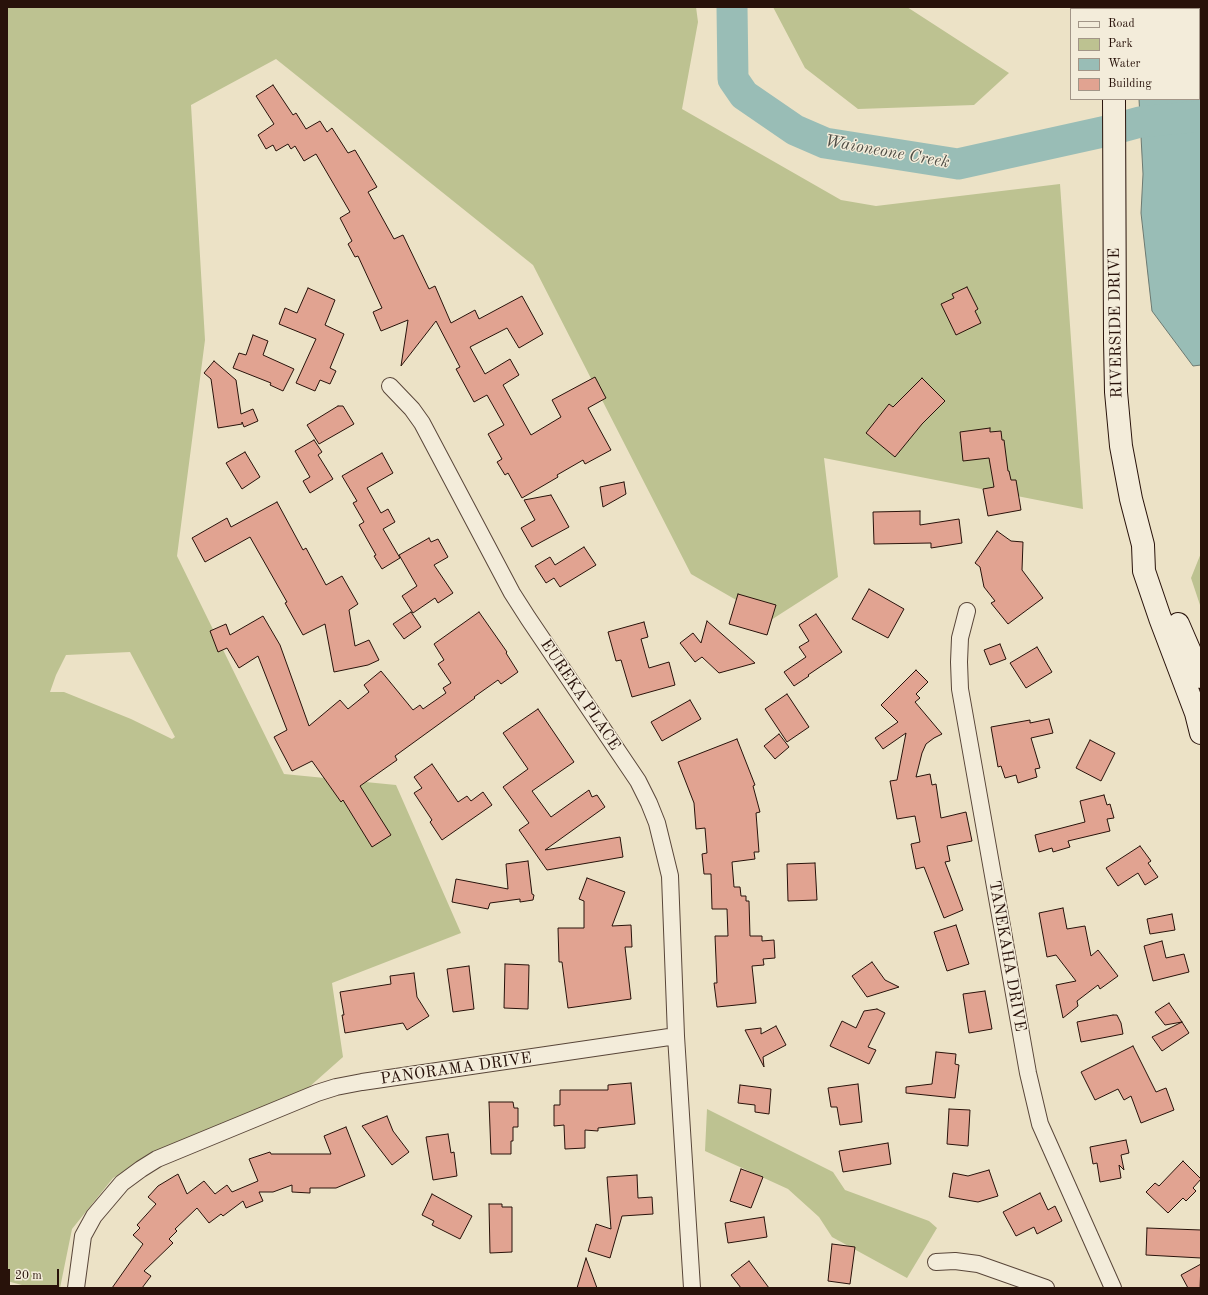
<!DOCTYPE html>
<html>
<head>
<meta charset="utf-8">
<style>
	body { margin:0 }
	#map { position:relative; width:1208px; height:1295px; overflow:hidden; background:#ece2c6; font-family:"Old Standard TT",serif }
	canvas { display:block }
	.frame { position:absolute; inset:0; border:8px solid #28120a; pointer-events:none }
	.legend { position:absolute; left:1070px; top:8px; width:130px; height:92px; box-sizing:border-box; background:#f3ecda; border:1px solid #a29587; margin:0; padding:5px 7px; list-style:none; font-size:12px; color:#28120a }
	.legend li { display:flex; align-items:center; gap:8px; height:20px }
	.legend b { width:20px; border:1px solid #a29587 }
	.scale { position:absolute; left:8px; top:1269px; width:51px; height:18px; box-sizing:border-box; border:2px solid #28120a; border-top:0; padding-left:5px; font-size:12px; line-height:14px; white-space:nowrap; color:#28120a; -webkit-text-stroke:3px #f3ecda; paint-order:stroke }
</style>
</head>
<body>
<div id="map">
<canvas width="1208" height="1295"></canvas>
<div class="frame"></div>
<ul class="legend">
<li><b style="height:5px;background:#f3ecda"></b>Road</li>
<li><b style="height:11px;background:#bdc291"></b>Park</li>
<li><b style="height:11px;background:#99bdb6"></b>Water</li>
<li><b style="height:11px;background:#e1a391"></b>Building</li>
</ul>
<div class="scale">20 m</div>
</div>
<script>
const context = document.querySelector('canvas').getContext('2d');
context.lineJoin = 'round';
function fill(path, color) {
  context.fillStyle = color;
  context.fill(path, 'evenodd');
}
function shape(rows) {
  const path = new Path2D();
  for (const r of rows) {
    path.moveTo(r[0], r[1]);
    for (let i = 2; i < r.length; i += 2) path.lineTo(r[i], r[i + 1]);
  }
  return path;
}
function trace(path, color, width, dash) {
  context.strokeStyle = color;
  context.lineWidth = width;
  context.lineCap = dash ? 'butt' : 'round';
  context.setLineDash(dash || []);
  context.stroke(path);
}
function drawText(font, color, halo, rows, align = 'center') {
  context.font = font + ' "Old Standard TT",serif';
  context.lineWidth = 3;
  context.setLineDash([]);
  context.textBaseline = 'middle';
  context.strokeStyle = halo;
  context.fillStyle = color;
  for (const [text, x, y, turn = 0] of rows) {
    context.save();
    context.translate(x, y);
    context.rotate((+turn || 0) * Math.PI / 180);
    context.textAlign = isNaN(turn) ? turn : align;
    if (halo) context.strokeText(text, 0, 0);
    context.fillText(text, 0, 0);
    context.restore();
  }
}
fill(shape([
	[7,7,696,7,698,22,682,109,841,200,876,206,1060,184,1083,509,824,458,838,577,771,620,691,574,533,265,276,59,191,105,205,340,177,556,284,774,396,785,461,933,332,983,343,1057,308,1088,269,1104,173,1147,149,1157,113,1178,72,1229,60,1288,33,1288,7,1281],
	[130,652,175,737,172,739,131,719,64,692,50,692,56,675,66,655],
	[773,7,907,7,1009,73,974,105,858,109,805,68],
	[1201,553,1201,608,1191,578],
	[707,1109,833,1172,845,1190,929,1221,937,1228,907,1278,832,1237,819,1217,788,1189,705,1151]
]), '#bdc291');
const water = shape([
	[1140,7,1201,7,1201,365,1193,366,1152,311,1141,213,1143,174,1139,99,1199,99,1199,9,1139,9,1140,7]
]);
fill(water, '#99bdb6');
trace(water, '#6c7971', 1);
trace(shape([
	[732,7,733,79,744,95,795,130,825,143,958,164,1107,131,1140,122,1201,116]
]), '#99bdb6', 31);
const building = shape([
	[273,85,293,115,296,113,306,129,320,121,327,132,332,128,348,153,355,150,377,187,368,192,394,239,403,235,429,289,435,286,451,323,475,310,479,319,522,296,543,334,519,348,507,328,470,347,485,374,510,359,519,375,503,385,531,435,561,417,552,400,595,377,606,398,588,408,611,450,585,464,583,460,557,475,558,477,522,498,508,473,505,475,497,462,502,459,488,434,504,425,487,395,474,402,456,369,460,367,436,321,401,366,408,320,381,331,373,312,382,308,358,256,355,257,348,244,352,241,340,218,350,212,316,154,304,161,295,146,291,149,288,144,276,151,273,145,266,149,258,135,274,124,256,96,273,85],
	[967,287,978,309,975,311,981,323,956,335,941,304,954,298,952,294,967,287],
	[308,288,335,300,325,325,344,334,330,368,336,371,330,384,320,380,315,391,296,383,316,339,279,324,285,308,297,313,308,288],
	[253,335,268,341,263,355,294,369,283,391,270,385,271,383,233,368,239,353,246,355,253,335],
	[214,361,236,380,241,414,253,409,258,421,244,427,242,422,242,424,218,428,211,379,204,373,214,361],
	[922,378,945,401,922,424,895,457,866,433,889,404,893,407,922,378],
	[338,406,343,406,354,424,319,444,307,425,338,406],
	[990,428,990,432,1001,431,1002,440,1004,440,1008,471,1009,471,1011,480,1016,480,1021,510,988,516,983,489,994,487,989,458,963,461,960,432,990,428],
	[314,440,322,452,318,455,333,479,310,493,303,481,310,477,295,451,314,440],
	[245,452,260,477,242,489,226,463,245,452],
	[382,453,393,473,367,488,381,513,388,509,395,522,383,529,400,558,382,569,374,556,376,555,359,525,364,522,353,503,357,501,342,476,382,453],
	[624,482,626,494,603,507,600,487,624,482],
	[551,495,569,527,532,547,521,528,535,520,524,500,551,495],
	[277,502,303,550,306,548,326,585,342,576,358,604,349,610,355,646,369,640,379,660,368,665,334,672,325,624,303,635,285,603,287,602,250,537,205,562,192,538,227,518,231,527,277,502],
	[920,511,920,525,959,519,962,543,931,548,931,543,874,544,873,512,920,511],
	[997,531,1011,541,1023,542,1022,570,1043,598,1008,624,991,603,995,601,984,587,980,567,975,563,997,531],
	[429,538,431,542,438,539,448,557,434,565,453,593,438,603,435,598,413,613,402,596,417,586,399,555,429,538],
	[584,547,596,565,560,587,554,578,546,583,535,566,550,557,555,565,584,547],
	[869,589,904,609,888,638,852,619,869,589],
	[738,594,776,605,767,635,729,624,738,594],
	[411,612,421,627,404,639,393,624,411,612],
	[479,612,507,652,506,653,518,672,501,684,498,680,474,697,475,698,395,756,397,760,360,786,391,835,372,847,343,800,341,802,312,761,292,771,274,737,287,730,258,656,239,668,227,648,218,652,210,631,226,624,230,635,263,616,280,645,309,726,340,700,348,709,369,692,364,685,381,671,413,710,420,705,423,709,446,693,443,688,451,683,438,664,444,660,434,644,479,612],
	[816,614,842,652,808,675,809,676,794,686,784,672,806,657,799,647,809,641,799,625,816,614],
	[707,621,755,663,719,673,702,657,695,662,680,643,693,633,701,643,707,621],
	[644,622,648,637,641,639,649,668,669,662,675,685,632,697,621,660,616,661,608,632,644,622],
	[1000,644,1006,659,990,665,984,650,1000,644],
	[1037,647,1052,672,1026,688,1010,663,1037,647],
	[916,670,928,682,916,694,920,698,915,702,942,734,934,738,926,744,922,753,916,777,930,774,932,785,936,784,941,818,966,812,972,841,947,846,950,861,945,862,963,910,944,918,924,867,916,869,911,844,920,842,915,816,897,819,890,781,897,780,906,733,883,749,875,738,898,722,881,705,916,670],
	[787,694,809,727,787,742,765,709,787,694],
	[690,700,701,719,662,741,651,722,690,700],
	[538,709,574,762,532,791,551,817,589,790,592,797,597,795,605,807,545,850,620,837,623,857,547,870,519,830,529,823,503,787,528,769,503,733,538,709],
	[1049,719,1053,733,1031,738,1040,768,1035,769,1037,777,1018,783,1016,775,1005,778,1001,766,998,767,991,727,1030,720,1030,723,1049,719],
	[779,734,789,747,775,759,764,746,779,734],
	[737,739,755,785,753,786,760,812,756,813,759,852,754,852,755,859,732,862,734,887,740,887,741,896,746,896,746,901,749,901,750,936,762,936,762,941,774,940,775,958,763,959,764,965,752,966,756,1003,717,1007,714,983,717,983,715,936,728,936,727,909,712,909,711,874,704,874,702,854,707,853,705,828,696,829,694,803,678,762,737,739],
	[1090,740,1115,753,1101,781,1076,768,1090,740],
	[432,764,458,802,467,796,471,801,483,792,492,805,442,840,430,822,432,820,414,793,422,788,414,777,432,764],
	[1104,795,1107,805,1110,804,1114,818,1107,819,1110,831,1068,841,1070,847,1053,852,1052,848,1039,852,1035,835,1085,822,1080,801,1104,795],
	[1140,846,1151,861,1148,863,1158,877,1145,885,1138,873,1118,886,1106,868,1140,846],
	[528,861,532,894,534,895,533,900,520,902,520,899,490,903,488,909,452,902,456,879,508,889,506,864,528,861],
	[815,863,817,900,788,901,787,864,815,863],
	[587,878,625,892,612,926,631,925,632,947,625,947,631,999,568,1008,562,962,559,962,558,928,584,928,584,901,579,899,587,878],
	[1063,908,1067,929,1085,926,1091,956,1098,950,1118,976,1100,989,1098,985,1077,1001,1078,1006,1063,1018,1056,985,1076,981,1056,955,1047,957,1039,913,1063,908],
	[1172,914,1175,930,1150,934,1147,919,1172,914],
	[956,925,969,964,947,971,934,932,956,925],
	[1162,941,1166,958,1184,954,1189,972,1153,981,1144,946,1162,941],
	[872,962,885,980,899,987,867,997,852,976,872,962],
	[505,964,529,965,528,1009,504,1008,505,964],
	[469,966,474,1009,453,1012,447,969,469,966],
	[414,973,417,997,429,1016,407,1030,403,1023,345,1033,342,1015,344,1015,340,992,391,984,390,976,414,973],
	[985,991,992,1029,969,1033,963,994,985,991],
	[1169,1003,1182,1022,1165,1025,1155,1012,1169,1003],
	[877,1009,885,1013,868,1047,876,1050,869,1064,830,1046,842,1021,856,1028,864,1011,877,1009],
	[1113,1015,1117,1015,1121,1023,1123,1034,1081,1042,1077,1022,1113,1015],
	[1182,1022,1189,1033,1162,1051,1152,1037,1182,1022],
	[776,1026,786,1045,763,1057,764,1067,745,1030,761,1028,761,1034,776,1026],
	[1133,1046,1156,1092,1166,1088,1174,1110,1141,1123,1131,1096,1124,1100,1118,1089,1095,1100,1081,1072,1133,1046],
	[936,1052,956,1054,955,1064,959,1065,955,1098,906,1093,906,1087,932,1084,936,1052],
	[631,1083,635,1124,598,1128,598,1131,585,1130,585,1148,565,1149,564,1125,554,1126,554,1105,560,1105,560,1090,608,1090,608,1085,631,1083],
	[858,1084,862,1122,840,1125,837,1107,831,1107,828,1088,858,1084],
	[740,1085,771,1089,769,1114,755,1112,755,1105,738,1103,740,1085],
	[489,1102,513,1102,514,1108,518,1108,518,1127,513,1127,513,1141,511,1141,511,1154,491,1154,489,1102],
	[949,1109,970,1110,968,1146,947,1144,949,1109],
	[387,1116,393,1131,409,1152,392,1165,362,1126,387,1116],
	[346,1127,365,1176,336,1188,310,1188,310,1193,292,1192,292,1185,273,1192,259,1192,263,1201,246,1208,243,1201,223,1216,221,1214,209,1223,197,1208,175,1229,177,1231,169,1239,173,1243,144,1271,151,1276,142,1288,112,1288,143,1244,133,1235,140,1228,137,1225,156,1204,148,1197,158,1186,178,1174,187,1194,204,1181,215,1194,227,1185,232,1192,258,1181,249,1159,270,1152,271,1154,331,1154,324,1136,346,1127],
	[448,1134,451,1153,454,1152,457,1176,433,1180,426,1137,448,1134],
	[1126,1140,1129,1153,1121,1155,1124,1170,1119,1165,1121,1178,1100,1182,1097,1163,1093,1164,1090,1147,1126,1140],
	[888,1143,891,1164,843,1172,839,1151,888,1143],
	[1183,1161,1201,1179,1193,1188,1196,1191,1186,1201,1183,1198,1168,1213,1146,1192,1155,1183,1159,1186,1183,1161],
	[741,1169,763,1177,751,1208,730,1201,741,1169],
	[989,1170,998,1196,978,1202,949,1197,953,1173,968,1176,989,1170],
	[637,1175,638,1198,652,1197,653,1214,622,1216,610,1258,588,1251,596,1224,611,1229,607,1177,637,1175],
	[1040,1193,1048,1210,1055,1206,1062,1221,1037,1234,1034,1227,1016,1236,1003,1212,1040,1193],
	[432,1194,472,1216,460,1239,432,1225,434,1221,422,1215,432,1194],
	[489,1204,502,1204,502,1207,512,1207,512,1252,490,1253,489,1204],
	[764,1217,767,1237,728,1243,725,1223,764,1217],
	[1147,1228,1201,1230,1201,1258,1146,1255,1147,1228],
	[832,1244,855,1247,850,1284,828,1281,832,1244],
	[586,1258,597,1288,577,1288,586,1258],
	[749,1261,769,1288,741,1288,731,1275,749,1261],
	[1201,1264,1200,1288,1188,1288,1181,1275,1201,1264]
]);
fill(building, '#e1a391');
trace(building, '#28120a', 1);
const minor = shape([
	[390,386,412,409,422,423,512,593,528,618,638,781,649,803,657,823,670,876,676,1036],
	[967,611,960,638,959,662,960,689,1028,1073,1040,1124,1113,1288],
	[936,1262,955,1261,978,1264,1046,1288],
	[76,1288,83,1236,94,1216,122,1183,141,1169,157,1159,317,1093,336,1087,362,1082,676,1036,692,1288]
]);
const secondary = shape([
	[1115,9,1115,7],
	[1114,99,1115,340,1116,392,1121,446,1131,499,1143,545,1144,571,1160,618,1196,713,1201,733],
	[1178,624,1201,677]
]);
trace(minor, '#594639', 18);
trace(secondary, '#28120a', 24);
trace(minor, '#f3ecda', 16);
trace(secondary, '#f3ecda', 22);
drawText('16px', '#28120a', '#f3ecda', [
	["RIVERSIDE DRIVE",1116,323,-91],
	["EUREKA PLACE",580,695,56],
	["TANEKAHA DRIVE",1007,956,80],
	["PANORAMA DRIVE",456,1069,-8]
]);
drawText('italic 17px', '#504e46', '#f3ecda', [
	["Waioneone Creek",887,152,10]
]);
</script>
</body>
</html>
